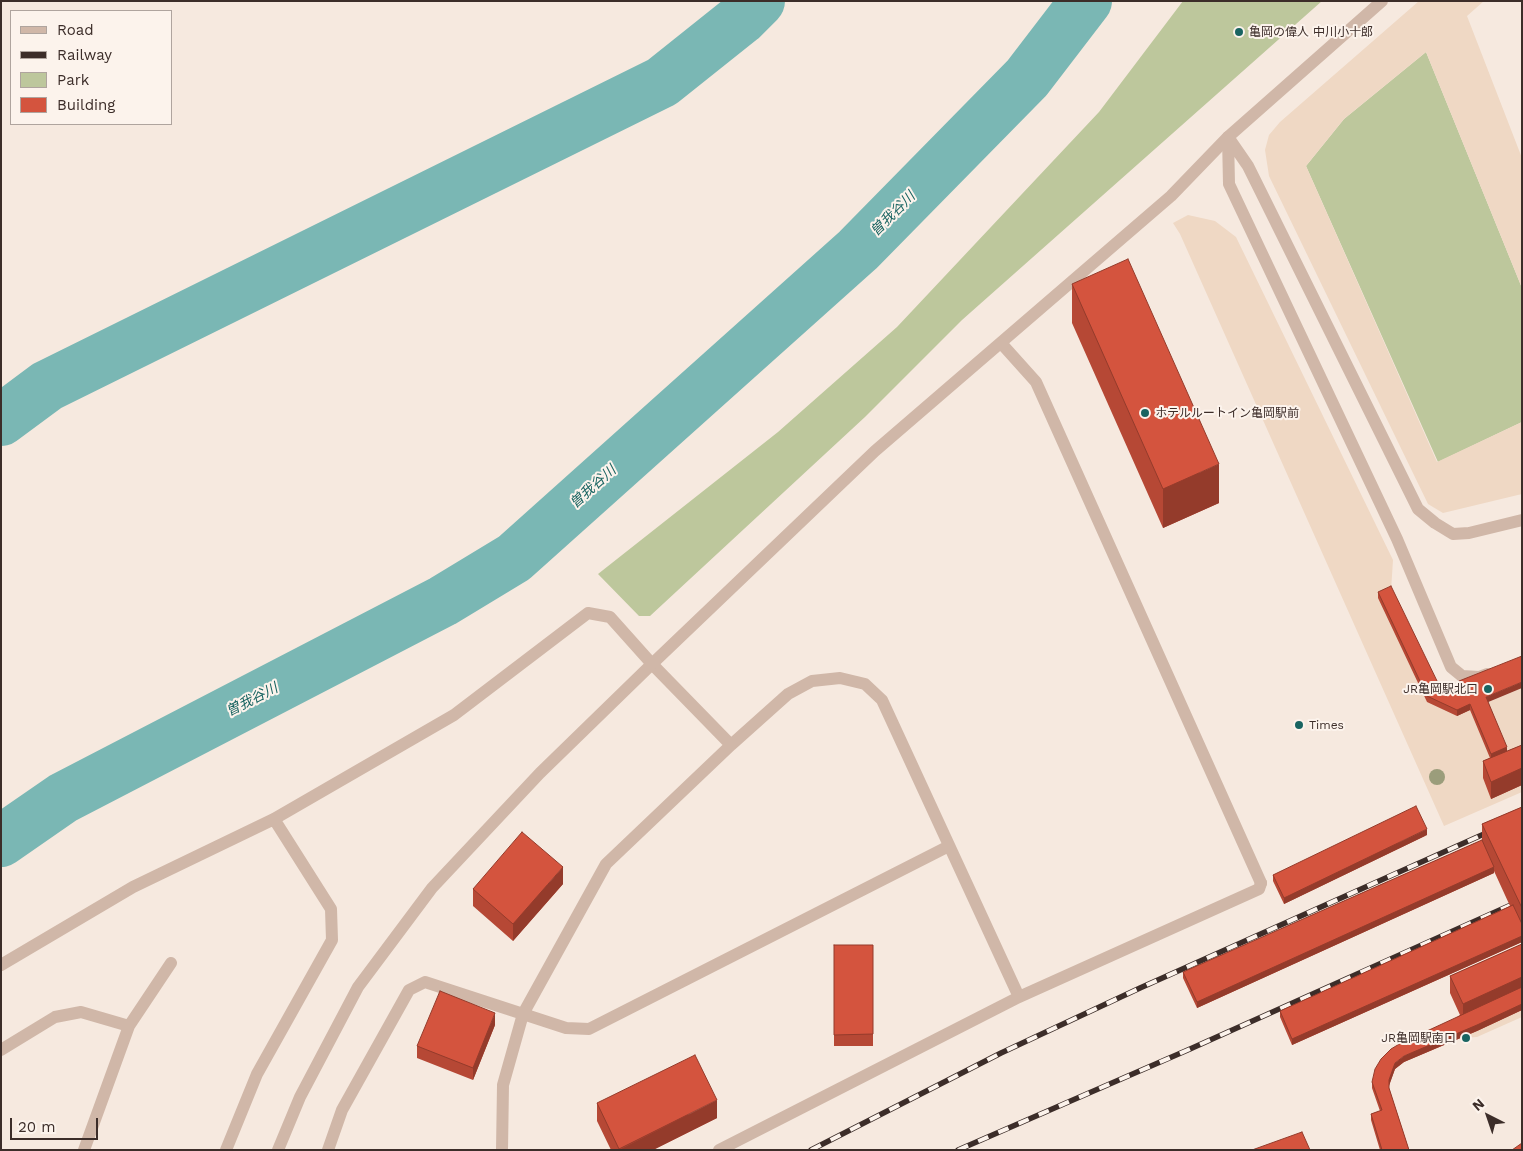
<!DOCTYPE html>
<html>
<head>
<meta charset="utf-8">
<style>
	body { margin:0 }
	#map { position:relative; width:1523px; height:1151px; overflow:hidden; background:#f6e9df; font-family:"Work Sans",sans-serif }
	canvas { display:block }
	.frame { position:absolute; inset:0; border:2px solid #3c2d29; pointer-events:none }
	.legend { position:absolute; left:10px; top:10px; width:162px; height:115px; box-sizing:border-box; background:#fcf3ec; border:1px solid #afa49e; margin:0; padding:6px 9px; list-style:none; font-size:15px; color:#3c2d29 }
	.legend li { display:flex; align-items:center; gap:10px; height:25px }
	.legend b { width:25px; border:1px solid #afa49e }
	.north { position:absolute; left:1463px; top:1091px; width:50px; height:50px; -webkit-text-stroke:4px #fcf3ec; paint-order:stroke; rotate:319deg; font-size:14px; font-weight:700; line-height:20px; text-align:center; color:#3c2d29 }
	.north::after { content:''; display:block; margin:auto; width:18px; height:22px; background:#3c2d29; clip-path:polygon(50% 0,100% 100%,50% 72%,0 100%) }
	.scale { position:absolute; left:10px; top:1118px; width:88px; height:22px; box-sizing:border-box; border:2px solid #3c2d29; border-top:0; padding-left:6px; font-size:15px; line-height:18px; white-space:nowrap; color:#3c2d29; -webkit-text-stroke:4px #fcf3ec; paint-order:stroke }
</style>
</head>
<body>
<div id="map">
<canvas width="1523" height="1151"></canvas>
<div class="frame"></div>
<ul class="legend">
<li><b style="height:6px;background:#d0b7a8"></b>Road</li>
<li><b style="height:6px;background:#3c2d29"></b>Railway</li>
<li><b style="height:14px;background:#bdc79c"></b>Park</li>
<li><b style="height:14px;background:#d4543e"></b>Building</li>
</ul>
<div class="north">N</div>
<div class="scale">20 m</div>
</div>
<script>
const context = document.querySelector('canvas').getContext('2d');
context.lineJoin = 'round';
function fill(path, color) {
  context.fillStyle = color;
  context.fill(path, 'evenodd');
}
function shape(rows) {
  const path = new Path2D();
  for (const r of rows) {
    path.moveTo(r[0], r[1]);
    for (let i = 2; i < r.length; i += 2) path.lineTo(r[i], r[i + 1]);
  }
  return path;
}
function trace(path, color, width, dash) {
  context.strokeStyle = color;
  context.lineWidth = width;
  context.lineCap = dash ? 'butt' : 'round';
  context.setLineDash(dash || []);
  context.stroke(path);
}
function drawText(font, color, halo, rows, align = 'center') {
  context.font = font + ' "Work Sans","Noto Sans JP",sans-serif';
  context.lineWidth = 4;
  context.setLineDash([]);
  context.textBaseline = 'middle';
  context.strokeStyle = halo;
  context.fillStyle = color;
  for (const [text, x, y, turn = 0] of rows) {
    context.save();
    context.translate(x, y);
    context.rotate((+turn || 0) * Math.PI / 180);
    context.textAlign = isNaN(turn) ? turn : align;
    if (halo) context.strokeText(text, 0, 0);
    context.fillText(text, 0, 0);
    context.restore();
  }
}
fill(shape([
	[1183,1,1322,1,962,320,865,417,650,616,639,616,598,574,778,432,897,327,1099,112],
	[1426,52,1522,288,1522,422,1438,462,1306,166,1344,119]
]), '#bdc79c');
fill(shape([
	[1419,1,1484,1,1467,16,1522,158,1522,288,1426,52,1344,119,1306,166,1437,462,1522,422,1522,494,1443,513,1428,504,1269,176,1265,150,1269,135,1280,122],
	[1188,215,1215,221,1236,237,1393,560,1391,591,1427,702,1470,710,1522,688,1522,792,1444,826,1180,234,1173,223],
	[1522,1010,1522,1017,1477,1037,1460,1038]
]), '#efd8c4');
trace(shape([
	[1,420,47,386,662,82,741,19,759,1],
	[1,841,63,798,443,601,514,558,858,250,1027,78,1086,1]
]), '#7ab7b4', 52);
trace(shape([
	[1228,137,1229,184,1397,539,1451,667,1462,676,1479,677,1487,674],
	[1228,137,1248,166,1418,509,1435,523,1453,534,1469,533,1522,520],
	[1,965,133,887,274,819,454,715,588,613,610,617,652,664,731,745],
	[1,1050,55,1017,81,1012,129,1026],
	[84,1150,129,1026,171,963],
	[226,1150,257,1074,332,940,331,909,274,819],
	[328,1150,342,1110,409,990,425,982,566,1028,589,1029,949,846],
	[502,1150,503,1085,523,1014,606,864,731,745,788,694,812,681,840,678,865,684,882,700,1019,997],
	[719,1150,1019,997,1259,889,1261,883]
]), '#d0b7a8', 12);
trace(shape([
	[1001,343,1036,382,1261,883],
	[278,1150,300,1097,358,987,432,888,540,773,652,664,875,451,1171,196,1228,137,1382,1]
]), '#d0b7a8', 12);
const rail = shape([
	[811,1150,1001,1053,1140,988,1522,817],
	[958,1150,1190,1049,1522,900]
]);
trace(rail, '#3c2d29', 5.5);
trace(rail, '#fcf3ec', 4, [11]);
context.fillStyle = '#9b9d7b';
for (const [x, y] of [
	[1437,777]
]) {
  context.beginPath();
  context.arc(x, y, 8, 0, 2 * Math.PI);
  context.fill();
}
fill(shape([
	[1072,284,1219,503,1163,528,1072,323],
	[1378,592,1439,685,1460,691,1459,687,1459,681,1488,702,1507,751,1522,745,1522,785,1491,799,1483,778,1483,761,1490,758,1470,710,1457,716,1427,702,1378,598],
	[1522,807,1522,942,1292,1045,1280,1017,1280,1011,1510,906,1494,871,1494,873,1197,1008,1183,978,1183,972,1482,840,1482,824],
	[1427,835,1284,904,1273,881,1273,875],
	[563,884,513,941,473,906,473,889],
	[1522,944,1522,1010,1477,1031,1404,1062,1395,1069,1389,1085,1389,1088,1409,1150,1380,1150,1371,1120,1371,1114,1380,1111,1372,1088,1372,1082,1460,1015,1450,993,1450,976],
	[834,945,873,945,873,1046,834,1046],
	[495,1025,473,1080,417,1058,417,1046],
	[597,1103,717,1118,653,1150,611,1150,597,1121]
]), '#b64835');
fill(shape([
	[1219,464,1219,503,1163,528,1163,489],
	[1522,682,1522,688,1486,703,1486,697],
	[1470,704,1470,710,1457,716,1457,710],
	[1507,747,1507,753,1491,760,1491,754],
	[1522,768,1522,785,1491,799,1491,782],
	[1427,829,1427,835,1284,904,1284,898],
	[563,867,563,884,513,941,513,924],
	[1494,867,1494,873,1197,1008,1197,1002],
	[1522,936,1522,942,1292,1045,1292,1039],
	[1522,977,1522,994,1463,1021,1463,1004],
	[1522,1004,1522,1010,1477,1031,1404,1062,1395,1069,1389,1086,1389,1080,1395,1063,1404,1056],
	[495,1013,495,1025,473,1080,473,1068],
	[717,1100,717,1118,653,1150,619,1150]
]), '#943b2b');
const building = shape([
	[1128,259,1219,464,1163,489,1072,284,1128,259],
	[1391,586,1439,685,1462,691,1459,681,1522,656,1522,682,1486,697,1507,747,1491,754,1470,704,1457,710,1427,696,1378,592,1391,586],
	[1522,745,1522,768,1491,782,1483,761,1522,745],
	[1416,806,1427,829,1284,898,1273,875,1416,806],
	[1522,807,1522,908,1482,824,1522,807],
	[522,832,563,867,513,924,473,889,522,832],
	[1482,840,1494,867,1197,1002,1183,972,1482,840],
	[1513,905,1522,924,1522,936,1292,1039,1280,1011,1513,905],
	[1522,944,1522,977,1463,1004,1450,976,1522,944],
	[834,945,873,945,873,1034,834,1035,834,945],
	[1522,987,1522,1004,1477,1025,1404,1056,1395,1063,1389,1080,1389,1088,1409,1150,1382,1150,1371,1114,1382,1110,1372,1082,1375,1069,1381,1059,1391,1049,1401,1043,1522,987],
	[440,991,495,1013,473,1068,417,1046,440,991],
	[695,1055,717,1100,619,1149,597,1103,695,1055],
	[1302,1132,1310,1150,1252,1150,1302,1132],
	[1522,1143,1522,1150,1512,1150,1522,1143]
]);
fill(building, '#d4543e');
trace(building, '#943b2b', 1);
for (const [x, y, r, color] of [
	[1239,32,5,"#196461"],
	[1145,413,5,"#196461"],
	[1488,689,5,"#196461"],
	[1299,725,5,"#196461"],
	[1466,1038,5,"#196461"]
]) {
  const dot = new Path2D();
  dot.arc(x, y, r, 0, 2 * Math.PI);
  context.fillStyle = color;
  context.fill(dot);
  trace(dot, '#fcf3ec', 2);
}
drawText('12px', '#3c2d29', '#fcf3ec', [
	["亀岡の偉人 中川小十郎",1249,32],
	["ホテルルートイン亀岡駅前",1155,413],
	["JR亀岡駅北口",1478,689,"right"],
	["Times",1309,725],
	["JR亀岡駅南口",1456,1038,"right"]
], 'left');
drawText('italic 14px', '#196461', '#fcf3ec', [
	["曽我谷川",893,214,-45],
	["曽我谷川",593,487,-42],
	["曽我谷川",252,700,-27]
]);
</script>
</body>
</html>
